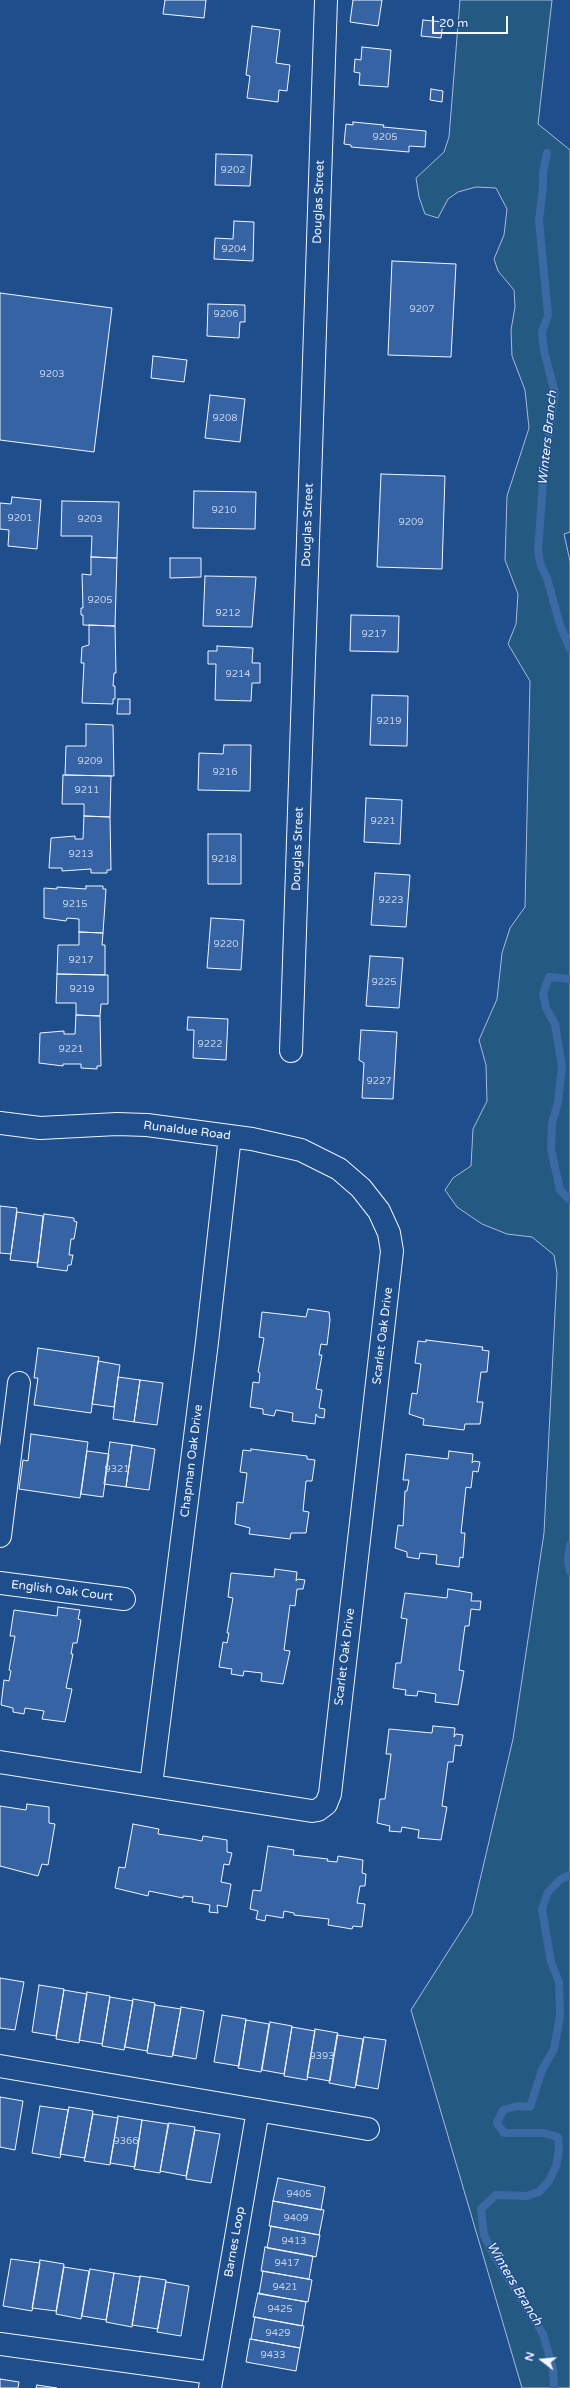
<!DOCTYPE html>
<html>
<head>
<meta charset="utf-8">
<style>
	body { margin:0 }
	#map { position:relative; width:570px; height:2388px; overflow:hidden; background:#1f4e8c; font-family:"Varela Round",sans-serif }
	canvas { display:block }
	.north { position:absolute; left:522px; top:2340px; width:40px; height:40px; -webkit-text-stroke:3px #1f4e8c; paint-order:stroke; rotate:286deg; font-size:11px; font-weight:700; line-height:16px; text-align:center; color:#f2f6ff }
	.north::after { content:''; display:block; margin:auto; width:14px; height:18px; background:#f2f6ff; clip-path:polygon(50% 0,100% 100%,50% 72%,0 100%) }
	.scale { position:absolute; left:432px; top:16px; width:76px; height:18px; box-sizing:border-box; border:2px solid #f2f6ff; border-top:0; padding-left:5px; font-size:12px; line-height:14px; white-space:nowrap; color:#f2f6ff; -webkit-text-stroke:3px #1f4e8c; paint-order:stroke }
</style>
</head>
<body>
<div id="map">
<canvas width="570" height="2388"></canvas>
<div class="north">N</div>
<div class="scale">20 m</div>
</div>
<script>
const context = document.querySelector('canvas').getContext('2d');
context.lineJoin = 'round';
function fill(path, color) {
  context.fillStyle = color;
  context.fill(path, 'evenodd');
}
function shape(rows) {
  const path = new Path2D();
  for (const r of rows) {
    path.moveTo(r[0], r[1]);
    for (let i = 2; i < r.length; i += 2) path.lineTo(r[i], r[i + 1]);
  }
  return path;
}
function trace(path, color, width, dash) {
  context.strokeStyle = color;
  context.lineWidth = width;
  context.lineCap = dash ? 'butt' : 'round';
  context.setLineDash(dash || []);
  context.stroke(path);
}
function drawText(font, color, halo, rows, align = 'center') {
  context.font = font + ' "Varela Round",sans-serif';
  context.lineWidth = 3;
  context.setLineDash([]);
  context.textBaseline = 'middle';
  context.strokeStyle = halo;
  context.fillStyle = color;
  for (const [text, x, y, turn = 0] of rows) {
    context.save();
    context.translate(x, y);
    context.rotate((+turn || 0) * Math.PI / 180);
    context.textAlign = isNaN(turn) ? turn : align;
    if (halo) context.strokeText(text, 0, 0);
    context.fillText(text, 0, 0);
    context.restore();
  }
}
const green = shape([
	[460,0,552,0,538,124,570,150,570,532,564,534,570,561,570,2388,522,2388,411,2010,472,1914,513,1739,544,1533,557,1273,554,1255,532,1237,507,1234,482,1224,457,1207,445,1190,453,1178,471,1166,473,1129,487,1101,486,1065,479,1040,497,999,502,953,510,928,525,907,530,681,508,644,516,624,518,594,505,560,507,496,529,428,525,390,512,356,511,330,515,307,514,290,498,271,494,259,504,235,507,209,496,188,476,187,458,192,448,199,438,218,425,214,419,197,416,178,444,152,449,137,460,0]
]);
fill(green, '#245a82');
trace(green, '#a8bbd7', 1);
trace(shape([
	[547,153,543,172,543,187,539,221,548,315,542,332,544,351,555,393,544,466,538,551,541,566,547,578,560,625,570,649],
	[570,979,549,977,543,994,546,1008,555,1024,562,1067,558,1102,552,1124,551,1149,560,1190,570,1200],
	[570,1545,568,1560,570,1571],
	[554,2388,553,2369,543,2334,494,2255,484,2235,481,2209,496,2195,527,2196,539,2192,549,2181,556,2166,559,2150,558,2137,544,2133,504,2133,497,2123,503,2110,517,2106,530,2107,542,2070,554,2049,560,2016,559,1982,551,1962,542,1909,548,1892,561,1879,570,1875]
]), '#3b69a3', 8);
const building = shape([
	[165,0,206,0,204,18,163,14,165,0],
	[353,0,382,0,378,26,350,22,353,0],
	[423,20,443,22,441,38,421,36,423,20],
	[252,26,280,30,276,63,290,65,287,91,279,90,278,102,247,98,250,76,246,75,252,26],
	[362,47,391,50,388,87,359,85,360,73,354,72,355,59,361,60,362,47],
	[431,89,443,91,442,102,430,100,431,89],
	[353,122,384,125,383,127,426,131,425,147,409,146,409,152,351,147,351,145,344,144,346,124,353,125,353,122],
	[216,154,252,155,250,186,215,185,216,154],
	[234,221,254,222,253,261,214,259,215,238,233,239,234,221],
	[392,261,456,264,451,357,388,355,392,261],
	[0,293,112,308,94,452,0,440,0,293],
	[208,304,245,305,245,322,240,322,239,338,207,336,208,304],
	[153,356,187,360,184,382,151,378,153,356],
	[210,395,245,399,240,442,205,438,210,395],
	[381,474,445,476,442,569,377,567,381,474],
	[194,491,256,492,255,529,193,528,194,491],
	[12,497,41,500,37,549,8,546,9,530,0,529,0,503,11,504,12,497],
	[62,501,119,502,117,558,91,557,92,536,61,536,62,501],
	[91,557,117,558,115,626,83,625,83,615,81,615,81,608,83,608,82,574,91,575,91,557],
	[170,558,201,558,201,577,170,578,170,558],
	[205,576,256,577,252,627,203,626,205,576],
	[351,615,399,616,398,652,350,651,351,615],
	[89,625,115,626,116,673,114,673,113,686,115,686,115,699,113,699,113,704,82,703,84,663,81,663,82,647,89,645,89,625],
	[217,646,253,648,252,663,260,663,260,683,252,683,251,701,215,700,216,664,208,664,208,651,217,651,217,646],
	[372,695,408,696,407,746,370,745,372,695],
	[118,699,130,699,130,714,117,714,118,699],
	[86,724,113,725,114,776,65,775,66,746,86,746,86,724],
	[224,745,251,745,250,791,198,790,199,753,223,754,224,745],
	[63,775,111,776,110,817,84,816,84,804,62,804,63,775],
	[366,798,402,800,400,844,364,842,366,798],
	[84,816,110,817,111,870,107,870,107,873,91,873,91,869,62,871,62,868,49,868,51,838,75,836,75,839,83,839,84,816],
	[208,834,241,834,241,884,208,884,208,834],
	[375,873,410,875,406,927,371,925,375,873],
	[86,886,103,886,103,889,106,889,103,933,79,932,79,919,67,918,66,921,44,918,44,888,57,889,57,887,86,889,86,886],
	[211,918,244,920,241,970,207,968,211,918],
	[79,932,103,933,102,945,105,945,105,975,57,974,58,945,79,945,79,932],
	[370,956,403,958,399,1008,366,1006,370,956],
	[57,974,108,975,108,1004,101,1004,100,1016,76,1015,76,1003,56,1003,57,974],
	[76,1015,100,1016,101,1066,97,1066,97,1069,81,1068,81,1064,63,1064,63,1066,39,1063,40,1033,64,1031,64,1034,75,1034,76,1015],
	[188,1017,228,1019,226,1060,193,1058,194,1030,187,1030,188,1017],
	[361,1030,397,1032,393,1099,362,1098,364,1063,359,1060,361,1030],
	[0,1206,17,1208,11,1254,0,1253,0,1206],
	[17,1212,43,1216,38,1263,10,1260,17,1212],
	[44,1214,74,1218,74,1221,77,1222,74,1239,71,1239,69,1255,73,1255,71,1265,68,1265,67,1271,37,1267,44,1214],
	[308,1309,329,1312,330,1320,327,1345,321,1344,319,1355,322,1355,316,1389,322,1390,319,1408,325,1409,324,1418,318,1417,316,1414,315,1424,292,1421,293,1413,276,1410,274,1416,263,1414,263,1409,250,1407,253,1382,259,1383,260,1373,258,1372,264,1338,259,1337,262,1312,306,1317,308,1309],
	[426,1340,483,1347,482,1350,489,1351,487,1372,481,1372,477,1402,483,1402,480,1424,465,1424,464,1430,423,1425,424,1419,409,1414,412,1393,417,1394,421,1364,415,1363,418,1341,426,1342,426,1340],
	[38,1348,99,1357,91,1413,34,1405,38,1378,34,1378,38,1348],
	[98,1361,120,1365,114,1407,92,1404,98,1361],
	[118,1377,140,1380,134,1422,113,1419,118,1377],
	[140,1380,163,1383,157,1425,134,1422,140,1380],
	[31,1434,88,1442,80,1498,19,1489,23,1460,28,1461,31,1434],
	[110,1442,132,1445,126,1487,104,1484,110,1442],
	[132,1445,155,1449,149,1490,126,1487,132,1445],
	[251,1449,307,1456,307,1459,315,1460,312,1481,306,1481,303,1511,309,1512,306,1533,291,1533,290,1539,249,1534,250,1528,235,1524,237,1502,243,1503,247,1473,240,1472,243,1450,251,1451,251,1449],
	[87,1451,109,1454,103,1497,81,1494,87,1451],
	[449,1451,473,1454,472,1463,474,1461,480,1462,478,1472,473,1471,471,1488,466,1487,461,1533,465,1533,463,1558,460,1557,459,1567,436,1564,437,1555,420,1553,419,1559,407,1557,407,1552,395,1548,398,1525,403,1526,405,1491,407,1491,409,1480,403,1480,406,1454,448,1459,449,1451],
	[275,1569,297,1572,296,1581,298,1579,305,1580,303,1589,297,1589,295,1606,290,1605,284,1650,290,1651,283,1684,261,1681,262,1673,244,1671,243,1676,231,1674,232,1669,219,1667,223,1642,227,1643,229,1633,227,1633,233,1598,228,1597,231,1573,274,1577,275,1569],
	[448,1589,472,1593,471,1601,481,1601,480,1610,471,1609,469,1626,465,1626,459,1670,464,1671,458,1705,435,1702,436,1694,418,1691,417,1696,405,1695,406,1690,393,1688,396,1663,401,1663,407,1619,401,1618,405,1593,447,1598,448,1589],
	[58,1607,80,1610,78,1619,81,1620,77,1643,73,1643,71,1654,73,1654,66,1688,72,1689,65,1722,42,1719,44,1711,25,1708,24,1714,13,1712,13,1708,1,1705,4,1680,9,1681,11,1671,9,1670,15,1636,10,1636,14,1610,57,1616,58,1607],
	[433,1726,455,1728,454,1737,456,1734,463,1735,461,1746,455,1745,453,1762,448,1762,442,1806,447,1807,441,1840,418,1838,419,1830,402,1827,401,1832,389,1831,390,1826,377,1823,380,1799,385,1799,391,1754,386,1754,389,1729,432,1733,433,1726],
	[27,1804,49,1807,49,1823,55,1824,48,1865,42,1864,38,1876,0,1866,0,1806,26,1810,27,1804],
	[133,1824,159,1829,158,1834,192,1839,202,1841,203,1836,227,1840,227,1852,232,1853,229,1865,224,1864,221,1882,231,1884,227,1907,217,1905,218,1913,209,1912,210,1905,192,1902,193,1897,183,1896,183,1898,149,1891,148,1896,115,1888,119,1867,125,1868,133,1824],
	[268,1846,294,1850,293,1855,328,1859,327,1861,337,1862,338,1856,363,1860,362,1873,366,1874,365,1886,360,1886,357,1903,365,1904,362,1927,353,1926,352,1929,328,1925,329,1919,294,1915,294,1913,284,1911,283,1918,266,1915,265,1921,256,1919,258,1911,250,1909,253,1890,261,1891,268,1846],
	[0,1978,24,1982,15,2030,0,2028,0,1978],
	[39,1985,64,1989,56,2036,32,2032,39,1985],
	[64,1990,87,1994,79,2043,56,2039,64,1990],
	[87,1992,110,1996,102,2044,79,2040,87,1992],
	[110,1997,133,2001,124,2050,102,2046,110,1997],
	[133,1999,155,2003,147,2051,125,2047,133,1999],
	[155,2005,181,2009,172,2057,147,2053,155,2005],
	[181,2007,204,2011,196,2059,173,2055,181,2007],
	[222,2015,246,2019,239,2066,214,2062,222,2015],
	[246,2020,269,2024,261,2072,238,2068,246,2020],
	[270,2022,292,2026,284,2074,262,2070,270,2022],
	[292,2027,315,2031,307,2080,284,2076,292,2027],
	[315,2029,338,2033,330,2081,307,2077,315,2029],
	[337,2035,363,2039,355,2088,329,2083,337,2035],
	[364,2037,386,2040,378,2089,356,2085,364,2037],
	[0,2097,23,2101,15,2150,0,2147,0,2097],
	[40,2106,68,2110,60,2158,32,2153,40,2106],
	[69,2107,93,2111,85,2158,60,2154,69,2107],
	[93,2114,118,2118,110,2165,84,2161,93,2114],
	[118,2116,142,2120,135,2167,110,2163,118,2116],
	[142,2120,168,2124,160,2173,134,2169,142,2120],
	[169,2123,195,2127,186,2176,160,2171,169,2123],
	[195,2130,220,2134,211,2183,186,2179,195,2130],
	[278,2178,325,2187,321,2210,273,2201,278,2178],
	[273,2201,324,2210,319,2235,269,2226,273,2201],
	[271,2226,320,2235,316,2257,267,2248,271,2226],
	[265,2247,313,2256,309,2279,261,2271,265,2247],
	[11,2259,40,2263,32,2311,3,2306,11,2259],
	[40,2260,64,2264,56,2311,32,2308,40,2260],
	[64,2267,89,2271,81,2319,56,2314,64,2267],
	[90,2269,114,2273,106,2320,82,2316,90,2269],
	[263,2271,312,2280,308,2302,259,2294,263,2271],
	[114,2273,140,2277,132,2327,106,2322,114,2273],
	[140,2276,166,2280,158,2329,132,2325,140,2276],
	[166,2282,189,2286,181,2336,157,2332,166,2282],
	[258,2293,306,2302,302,2326,253,2317,258,2293],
	[255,2317,304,2326,300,2348,251,2339,255,2317],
	[250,2339,300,2348,296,2371,246,2362,250,2339],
	[0,2379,19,2382,18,2388,0,2388,0,2379],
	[37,2385,57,2388,36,2388,37,2385]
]);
fill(building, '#3563a3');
trace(building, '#f2f6ff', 1);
const minor = shape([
	[291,1051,326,0],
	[0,1123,40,1128,117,1124,147,1125,252,1139,301,1150,339,1169,361,1188,379,1211,389,1233,392,1251,330,1794,326,1804,318,1810,312,1811,0,1762],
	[0,1536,19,1383],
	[0,1583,124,1599],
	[151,1785,207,1342,230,1136],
	[0,2066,368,2129],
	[0,2344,212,2373],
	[210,2388,258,2110]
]);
trace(minor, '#f2f6ff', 24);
trace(minor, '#1f4e8c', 22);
drawText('10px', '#c3d1e8', null, [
	["9205",385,137],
	["9202",233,170],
	["9204",234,249],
	["9207",422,309],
	["9206",226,314],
	["9203",52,374],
	["9208",225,418],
	["9210",224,510],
	["9201",20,518],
	["9203",90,519],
	["9209",411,522],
	["9205",100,600],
	["9212",228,613],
	["9217",374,634],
	["9214",238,674],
	["9219",389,721],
	["9209",90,761],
	["9216",225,772],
	["9211",87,790],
	["9221",383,821],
	["9213",81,854],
	["9218",224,859],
	["9223",391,900],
	["9215",75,904],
	["9220",226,944],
	["9217",81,960],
	["9225",384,982],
	["9219",82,989],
	["9222",210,1044],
	["9221",71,1049],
	["9227",379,1081],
	["9321",117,1469],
	["9393",322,2056],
	["9366",126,2141],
	["9405",299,2194],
	["9409",296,2218],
	["9413",294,2241],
	["9417",287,2263],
	["9421",285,2287],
	["9425",280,2309],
	["9429",278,2333],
	["9433",273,2355]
]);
drawText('12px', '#f2f6ff', '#1f4e8c', [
	["Douglas Street",319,202,-88],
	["Douglas Street",308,525,-88],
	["Douglas Street",298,849,-88],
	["Runaldue Road",187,1131,7],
	["Scarlet Oak Drive",383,1336,-83],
	["Chapman Oak Drive",192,1461,-83],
	["English Oak Court",62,1591,7],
	["Scarlet Oak Drive",345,1657,-83],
	["Barnes Loop",235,2242,-80]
]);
drawText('italic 13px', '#f2f6ff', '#1f4e8c', [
	["Winters Branch",548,438,-84],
	["Winters Branch",514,2284,59]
]);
</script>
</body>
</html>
